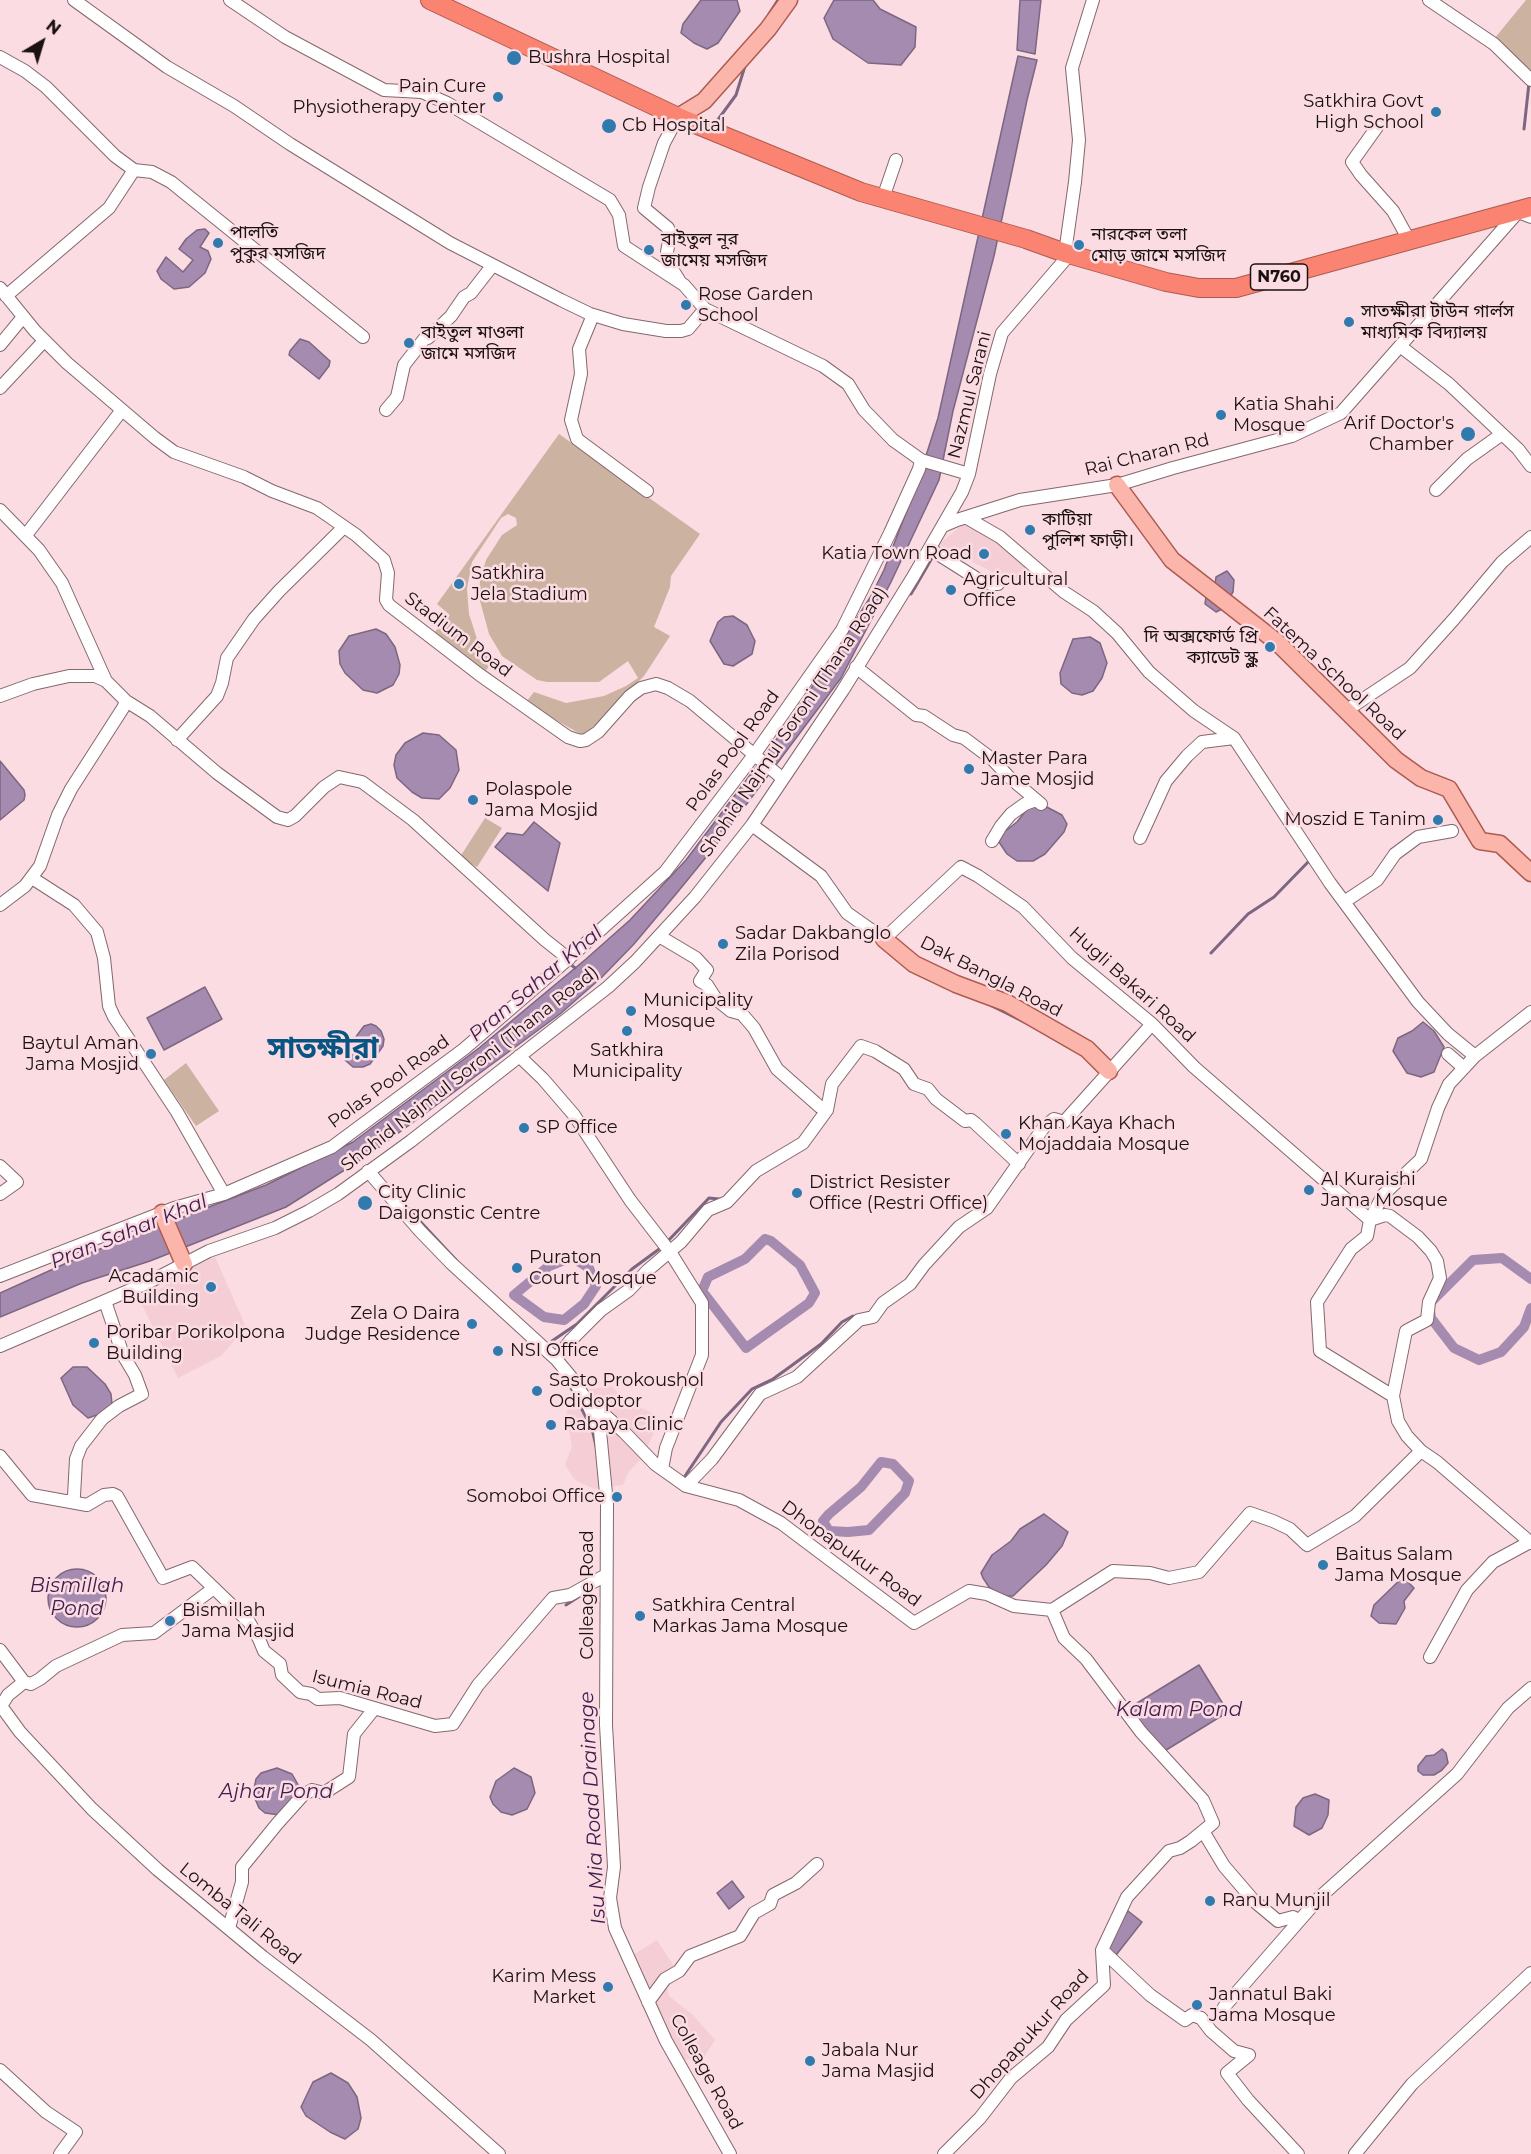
<!DOCTYPE html>
<html>
<head>
<meta charset="utf-8">
<style>
	body { margin:0 }
	#map { position:relative; width:1531px; height:2154px; overflow:hidden; background:#fbdce2; font-family:Montserrat,sans-serif }
	canvas { display:block }
	.north { position:absolute; left:12px; top:12px; width:60px; height:60px; -webkit-text-stroke:4px #fbdce2; paint-order:stroke; rotate:38deg; font-size:16px; font-weight:700; line-height:24px; text-align:center; color:#1b1113 }
	.north::after { content:''; display:block; margin:auto; width:21px; height:27px; background:#1b1113; clip-path:polygon(50% 0,100% 100%,50% 72%,0 100%) }
</style>
</head>
<body>
<div id="map">
<canvas width="1531" height="2154"></canvas>
<div class="north">N</div>
</div>
<script>
const context = document.querySelector('canvas').getContext('2d');
context.lineJoin = 'round';
function fill(path, color) {
  context.fillStyle = color;
  context.fill(path, 'evenodd');
}
function shape(rows) {
  const path = new Path2D();
  for (const r of rows) {
    if (r.length === 3) {
      path.moveTo(r[0] + r[2], r[1]);
      path.arc(r[0], r[1], r[2], 0, 2 * Math.PI);
      continue;
    }
    path.moveTo(r[0], r[1]);
    for (let i = 2; i < r.length; i += 2) path.lineTo(r[i], r[i + 1]);
  }
  return path;
}
function trace(path, color, width, dash) {
  context.strokeStyle = color;
  context.lineWidth = width;
  context.lineCap = dash ? 'butt' : 'round';
  context.setLineDash(dash || []);
  context.stroke(path);
}
function drawText(font, color, halo, rows, align = 'center') {
  context.font = font + ' Montserrat,"Noto Sans Bengali",sans-serif';
  context.lineWidth = 5;
  context.setLineDash([]);
  context.textBaseline = 'middle';
  context.strokeStyle = halo;
  context.fillStyle = color;
  for (const [text, x, y, turn = 0] of rows) {
    context.save();
    context.translate(x, y);
    context.rotate((+turn || 0) * Math.PI / 180);
    context.textAlign = isNaN(turn) ? turn : align;
    if (halo) context.strokeText(text, 0, 0);
    context.fillText(text, 0, 0);
    context.restore();
  }
}
fill(shape([
	[967,521,1023,563,1030,578,1011,581,938,545],
	[215,1257,246,1327,221,1356,178,1378,139,1299,164,1287,180,1272],
	[612,1386,626,1403,644,1409,661,1418,642,1458,628,1473,623,1485,594,1489,575,1480,565,1465,572,1446,566,1415,572,1398,591,1389],
	[657,1940,674,1966,666,1982,669,1996,693,2015,715,2040,704,2057,685,2060,665,2025,655,2002,631,1956]
]), '#f5ced5');
fill(shape([
	[1526,0,1531,0,1531,70,1494,39],
	[559,434,700,534,671,576,670,587,654,627,670,636,644,676,584,736,528,704,432,635,450,615,437,604],
	[508,514,516,518,517,525,502,535,486,560,480,580,479,597,489,634,502,656,537,680,547,682,599,682,628,661,638,678,626,686,604,696,566,703,534,692,527,701,486,670,494,661,485,653,477,639,469,614,467,589,472,562,501,518],
	[485,818,502,828,477,867,460,857],
	[186,1063,219,1111,196,1126,164,1080]
]), '#cbb2a1');
const water = shape([
	[701,0,737,0,740,11,718,43,707,49,694,43,681,33,683,24,701,0],
	[834,0,873,0,880,9,916,27,915,47,901,65,868,63,833,39,824,18,834,0],
	[1020,0,1041,0,1035,54,1017,50,1020,0],
	[1018,56,1037,60,1027,100,994,256,953,411,939,480,891,582,841,678,716,845,676,894,634,944,602,977,560,1014,370,1154,286,1207,150,1261,82,1283,0,1317,0,1293,82,1256,266,1185,353,1142,479,1048,586,959,630,920,686,860,772,746,831,659,871,596,884,570,916,487,938,418,1018,56],
	[205,229,209,233,200,247,208,251,211,259,205,273,189,287,174,289,161,279,157,271,166,257,183,272,193,260,179,249,186,239,197,230,205,229],
	[300,339,309,342,330,361,329,366,319,379,289,355,290,351,300,339],
	[1227,571,1234,580,1233,592,1222,609,1216,612,1205,604,1206,597,1215,585,1216,577,1227,571],
	[733,616,747,625,755,641,752,654,733,666,724,664,710,641,718,622,724,617,733,616],
	[376,629,386,634,395,647,400,665,399,674,393,685,377,693,363,690,345,673,340,664,339,651,349,636,376,629],
	[1090,637,1100,643,1107,663,1102,678,1093,691,1082,695,1072,693,1061,684,1060,673,1073,639,1090,637],
	[423,733,439,735,456,750,459,770,450,788,439,799,422,798,412,792,397,778,394,765,396,755,405,743,423,733],
	[0,761,24,790,25,795,24,800,0,820,0,761],
	[1041,804,1062,815,1067,824,1064,832,1045,854,1033,861,1017,861,1007,854,999,842,1004,832,1017,822,1028,808,1041,804],
	[534,822,560,843,548,891,495,847,507,833,523,835,534,822],
	[205,987,222,1019,164,1050,147,1018,205,987],
	[1423,1022,1434,1031,1444,1047,1434,1072,1421,1077,1407,1073,1393,1051,1398,1038,1412,1031,1423,1022],
	[371,1024,376,1026,381,1031,384,1039,383,1046,370,1064,363,1067,353,1067,345,1060,343,1054,364,1026,371,1024],
	[73,1367,87,1367,105,1384,111,1394,112,1404,106,1412,88,1418,73,1405,61,1378,73,1367],
	[1044,1514,1068,1532,1062,1546,1046,1565,1013,1596,1001,1596,989,1587,983,1578,981,1573,992,1555,1011,1541,1020,1529,1044,1514],
	[77,1598,29],
	[1403,1577,1414,1588,1404,1601,1405,1608,1396,1624,1379,1623,1371,1616,1374,1605,1403,1577],
	[1199,1665,1228,1712,1158,1755,1129,1708,1199,1665],
	[1442,1749,1446,1753,1448,1763,1442,1770,1434,1775,1423,1775,1418,1771,1418,1766,1426,1756,1434,1755,1442,1749],
	[277,1768,292,1774,300,1788,300,1795,280,1815,265,1813,259,1808,253,1794,256,1779,261,1773,277,1768],
	[514,1768,531,1777,535,1793,527,1809,512,1815,501,1812,493,1804,490,1797,496,1781,514,1768],
	[1315,1794,1329,1800,1328,1815,1322,1828,1309,1835,1294,1826,1296,1807,1303,1798,1315,1794],
	[732,1881,744,1897,729,1909,717,1893,732,1881],
	[1128,1911,1142,1922,1113,1959,1099,1949,1128,1911],
	[331,2073,348,2083,357,2097,361,2118,358,2129,345,2139,330,2132,306,2116,301,2107,313,2082,331,2073]
]);
fill(water, '#a68bb0');
trace(water, '#7c6681', 1.5);
trace(shape([
	[769,14,778,0],
	[714,125,736,95,745,66],
	[1524,129,1529,83],
	[911,594,932,558,914,589],
	[1211,953,1248,914,1274,897,1310,860],
	[569,963,575,968],
	[992,1006,1026,1023],
	[404,1204,457,1261],
	[667,1242,709,1198,719,1199],
	[552,1341,577,1324,632,1269,662,1247],
	[569,1384,592,1429,596,1446],
	[685,1476,721,1422,752,1389,773,1379,791,1366,821,1344,842,1322,853,1316],
	[566,1605,583,1594]
]), '#7c6681', 3);
trace(shape([
	[765,1239,771,1241,800,1265,815,1293,809,1303,746,1348,702,1291,708,1277,745,1259,765,1239],
	[572,1257,589,1268,596,1286,584,1304,564,1320,544,1317,514,1295,549,1266,572,1257],
	[1531,1279,1502,1258,1473,1260,1429,1304,1431,1318,1454,1348,1479,1360,1501,1352,1524,1327,1531,1308],
	[881,1462,893,1464,909,1481,905,1493,869,1530,848,1532,829,1531,823,1521,829,1514,861,1487,881,1462]
]), '#a68bb0', 10);
const minor = shape([
	[74,0,167,67,234,106,290,144,450,243,561,300,590,314,623,324,666,331,681,331,688,329,705,309,684,285,624,246,619,215,610,200,447,103,422,92,384,90,285,37,230,0],
	[1429,0,1494,44,1531,80],
	[0,57,25,71,46,87,115,156,134,170,152,172,171,182,363,337],
	[678,117,664,143,649,187,644,208,668,228,670,236,667,252,668,263,679,280],
	[1377,127,1352,162,1361,175,1393,211,1409,240],
	[883,198,896,160],
	[1065,253,1075,182,1079,140,1072,68,1093,0],
	[0,288,35,331,67,363,155,438,174,452,244,477,272,491,317,508,356,535,384,560,388,573,386,600,389,605,480,675,568,737,580,741,586,740,598,732,630,696,641,688,656,684,668,688,690,701,782,778],
	[6,296,109,208,134,170],
	[705,309,823,366,848,384,864,410,893,440,921,460,969,474],
	[593,315,579,349,581,374,571,420,577,439,647,491],
	[0,345,23,317],
	[1400,346,1449,384,1518,449,1531,466],
	[0,388,44,341],
	[386,410,397,397,404,365,425,338,428,338,451,316,464,297,471,293,492,266],
	[1436,490,1467,459,1502,434],
	[0,510,39,550,62,583,106,681],
	[967,518,1000,537,1064,592,1093,611,1117,633,1149,672,1194,711,1234,738,1330,883,1418,1002,1448,1034,1475,1056],
	[943,526,957,520,1020,500,1117,485,1173,468,1292,436,1341,413,1518,212,1531,217],
	[26,535,122,410],
	[930,549,979,580,991,584,998,584],
	[856,667,916,715,924,716,953,735,964,738,992,759,1009,777,1041,804],
	[0,696,33,684,69,676,95,676,106,681,126,701,150,716,217,773,277,817,288,820,295,816,324,787,339,777,362,782,413,820,545,940,569,959],
	[1347,710,1410,668,1454,619,1502,562,1531,537],
	[177,740,217,696,222,683,227,658,254,619,279,591,344,527],
	[752,825,821,876,847,913,884,939,961,867,978,876,1023,907,1072,958,1152,1024,1194,1067,1370,1220],
	[1140,838,1166,781,1187,756,1202,742,1234,738],
	[992,841,1001,826,1011,814,1025,804,1036,800],
	[32,878,74,905,97,932,104,958,109,1006,114,1017,177,1112,224,1194],
	[1344,902,1377,880,1395,854,1418,837,1452,831],
	[0,905,25,886,40,866,58,815,71,789,123,708,126,701],
	[659,936,696,958,707,970,700,981,707,985,716,999,731,1011,742,1014,754,1028,777,1069,820,1107,827,1110],
	[1448,1054,1464,1068],
	[519,1056,543,1079,574,1115,630,1200,670,1252,702,1303,702,1355,666,1448,662,1469],
	[0,1166,17,1182,0,1194],
	[368,1171,420,1231,451,1263,556,1359,571,1377,585,1398,600,1431,607,1504,606,1725,614,1867,610,1898,615,1928,666,2041,730,2154],
	[1370,1220,1385,1215,1390,1216,1418,1237,1431,1251,1437,1261,1440,1278,1429,1302,1427,1320,1406,1331,1393,1396,1398,1421,1407,1436,1421,1451,1437,1462,1531,1543],
	[0,1276,174,1208,224,1194,332,1147,464,1049,567,960,665,872,754,755,842,630,890,533,919,469,921,460],
	[0,1346,149,1282,209,1251,275,1228,309,1211,338,1194,411,1141,608,987,635,962,695,897,752,825,843,690,913,577,962,492,969,474,990,374,1002,333,1069,255],
	[556,1359,570,1341,601,1310,629,1290,648,1270,681,1242,708,1210,727,1202,756,1171,803,1143,827,1110,832,1084,861,1046,875,1051,904,1069,914,1084,928,1089,936,1099,965,1121,971,1120,975,1123,1019,1164],
	[1393,1396,1320,1351,1317,1302,1351,1249,1367,1236,1370,1220,1383,1195,1421,1159,1438,1108,1449,1084,1475,1056,1531,1012],
	[585,1398,624,1432,655,1464,686,1486,739,1500,781,1523,914,1623,969,1591,987,1594,1014,1606,1052,1610,1064,1638,1086,1659,1141,1732,1203,1800,1213,1823,1191,1841,1180,1848,1169,1851,1127,1897,1102,1950,1104,1985,1066,2020,1048,2047,1011,2078,980,2118,944,2154],
	[0,1456,32,1495,87,1505,104,1495,113,1494,117,1496,163,1578,192,1567,249,1622,259,1639,264,1651,280,1664,282,1675,300,1692,311,1694,318,1699,340,1698,435,1726,453,1724,478,1685,553,1598,570,1595,606,1575],
	[686,1486,712,1459,760,1394,797,1377,859,1320,873,1317,883,1303,910,1284,924,1265,959,1227,987,1208,1044,1127,1054,1119,1064,1122,1152,1024],
	[71,1501,74,1496,76,1459,81,1446,102,1419,119,1406,142,1394,135,1375,123,1355,105,1301],
	[1052,1610,1113,1571,1150,1573,1169,1578,1199,1572,1250,1513,1273,1521,1290,1529,1307,1545,1355,1516,1421,1451],
	[0,1650,24,1682],
	[1430,1657,1467,1590,1493,1562,1530,1542],
	[24,1682,8,1695,1,1706,20,1732,92,1809,158,1870,263,1957,371,2040,499,2154],
	[24,1682,31,1684,40,1679,56,1666,122,1635,154,1633,214,1588],
	[1203,1831,1224,1866,1254,1901,1278,1921,1293,1917,1299,1920],
	[229,1928,242,1882,242,1867,277,1824,303,1795,312,1790,324,1793,349,1777,354,1734,374,1709],
	[1102,1950,1150,1995,1185,2020,1192,2015,1201,2018,1211,2031,1234,2051,1249,2055],
	[648,2002,665,1979,679,1971,690,1956,740,1936,754,1913,770,1904,773,1895,796,1883,817,1864],
	[1224,2007,1320,1897,1457,1774,1508,1708,1531,1688],
	[1249,2055,1227,2073,1248,2100,1298,2154],
	[0,2070,46,2112,76,2132,60,2154],
	[1355,2154,1412,2084,1531,1973]
]);
const major = shape([
	[678,117,704,101,768,29,789,0],
	[1117,485,1172,560,1278,643,1396,760,1421,778,1449,789,1480,841,1500,844,1531,873],
	[884,939,914,964,956,984,1007,1003,1087,1049,1109,1071],
	[162,1213,184,1264]
]);
const highway = shape([
	[430,0,678,117,861,192,1026,239,1065,253,1166,282,1199,288,1236,288,1531,207]
]);
trace(minor, '#83686d', 14);
trace(major, '#ac5b50', 19);
trace(highway, '#ac5b50', 20);
trace(minor, '#fff', 12);
trace(major, '#fcb5aa', 16);
trace(highway, '#fa8371', 18);
for (const [x, y, r, color] of [
	[514,58,8,"#307aae"],
	[498,97,6,"#307aae"],
	[1436,112,6,"#307aae"],
	[609,126,8,"#307aae"],
	[218,243,6,"#307aae"],
	[1079,245,6,"#307aae"],
	[649,250,6,"#307aae"],
	[686,305,6,"#307aae"],
	[1349,322,6,"#307aae"],
	[409,343,6,"#307aae"],
	[1221,415,6,"#307aae"],
	[1468,434,8,"#307aae"],
	[1030,530,6,"#307aae"],
	[984,554,6,"#307aae"],
	[459,584,6,"#307aae"],
	[951,590,6,"#307aae"],
	[1270,647,6,"#307aae"],
	[969,769,6,"#307aae"],
	[473,800,6,"#307aae"],
	[1438,820,6,"#307aae"],
	[723,944,6,"#307aae"],
	[631,1011,6,"#307aae"],
	[627,1031,6,"#307aae"],
	[151,1054,6,"#307aae"],
	[524,1128,6,"#307aae"],
	[1006,1134,6,"#307aae"],
	[1309,1190,6,"#307aae"],
	[797,1193,6,"#307aae"],
	[365,1203,8,"#307aae"],
	[517,1268,6,"#307aae"],
	[211,1287,6,"#307aae"],
	[472,1324,6,"#307aae"],
	[94,1343,6,"#307aae"],
	[498,1351,6,"#307aae"],
	[537,1391,6,"#307aae"],
	[551,1425,6,"#307aae"],
	[617,1497,6,"#307aae"],
	[1323,1565,6,"#307aae"],
	[640,1616,6,"#307aae"],
	[170,1621,6,"#307aae"],
	[1210,1901,6,"#307aae"],
	[608,1987,6,"#307aae"],
	[1197,2005,6,"#307aae"],
	[810,2061,6,"#307aae"]
]) {
  const dot = new Path2D();
  dot.arc(x, y, r, 0, 2 * Math.PI);
  context.fillStyle = color;
  context.fill(dot);
  trace(dot, '#fbdce2', 2);
}
for (const [x, y, w] of [
	[1279,277,57]
]) {
  const box = new Path2D();
  box.roundRect(x - w / 2, y - 13, w, 26, 4.5);
  context.fillStyle = '#fbdce2';
  context.fill(box);
  trace(box, '#1b1113', 1.5);
}
drawText('bold 16px', '#1b1113', null, [
	["N760",1279,277]
]);
drawText('18px', '#1b1113', '#fbdce2', [
	["Bushra Hospital",528,58],
	["Pain Cure",486,87,"right"],
	["Physiotherapy Center",486,108,"right"],
	["Satkhira Govt",1424,102,"right"],
	["High School",1424,123,"right"],
	["Cb Hospital",622,126],
	["পালতি",230,233],
	["পুকুর মসজিদ",230,254],
	["নারকেল তলা",1091,235],
	["মোড় জামে মসজিদ",1091,256],
	["বাইতুল নূর",661,240],
	["জামেয় মসজিদ",661,261],
	["Rose Garden",698,295],
	["School",698,316],
	["সাতক্ষীরা টাউন গার্লস",1361,312],
	["মাধ্যমিক বিদ্যালয়",1361,333],
	["বাইতুল মাওলা",421,333],
	["জামে মসজিদ",421,354],
	["Katia Shahi",1233,405],
	["Mosque",1233,426],
	["Arif Doctor's",1454,424,"right"],
	["Chamber",1454,445,"right"],
	["কাটিয়া",1042,520],
	["পুলিশ ফাড়ী।",1042,541],
	["Katia Town Road",972,554,"right"],
	["Satkhira",471,574],
	["Jela Stadium",471,595],
	["Agricultural",963,580],
	["Office",963,601],
	["দি অক্সফোর্ড প্রি",1258,637,"right"],
	["ক্যাডেট স্কুল",1258,658,"right"],
	["Master Para",981,759],
	["Jame Mosjid",981,780],
	["Polaspole",485,790],
	["Jama Mosjid",485,811],
	["Moszid E Tanim",1426,820,"right"],
	["Sadar Dakbanglo",735,934],
	["Zila Porisod",735,955],
	["Municipality",643,1001],
	["Mosque",643,1022],
	["Baytul Aman",139,1044,"right"],
	["Jama Mosjid",139,1065,"right"],
	["Satkhira",627,1051,"center"],
	["Municipality",627,1072,"center"],
	["Khan Kaya Khach",1018,1124],
	["Mojaddaia Mosque",1018,1145],
	["SP Office",536,1128],
	["Al Kuraishi",1321,1180],
	["Jama Mosque",1321,1201],
	["District Resister",809,1183],
	["Office (Restri Office)",809,1204],
	["City Clinic",378,1193],
	["Daigonstic Centre",378,1214],
	["Puraton",529,1258],
	["Court Mosque",529,1279],
	["Acadamic",199,1277,"right"],
	["Building",199,1298,"right"],
	["Zela O Daira",460,1314,"right"],
	["Judge Residence",460,1335,"right"],
	["Poribar Porikolpona",106,1333],
	["Building",106,1354],
	["NSI Office",510,1351],
	["Sasto Prokoushol",549,1381],
	["Odidoptor",549,1402],
	["Rabaya Clinic",563,1425],
	["Somoboi Office",605,1497,"right"],
	["Baitus Salam",1335,1555],
	["Jama Mosque",1335,1576],
	["Satkhira Central",652,1606],
	["Markas Jama Mosque",652,1627],
	["Bismillah",182,1611],
	["Jama Masjid",182,1632],
	["Ranu Munjil",1222,1901],
	["Karim Mess",596,1977,"right"],
	["Market",596,1998,"right"],
	["Jannatul Baki",1209,1995],
	["Jama Mosque",1209,2016],
	["Jabala Nur",822,2051],
	["Jama Masjid",822,2072]
], 'left');
drawText('18px', '#1b1113', '#fbdce2', [
	["Nazmul Sarani",970,395,-76],
	["Rai Charan Rd",1147,455,-14],
	["Stadium Road",458,635,37],
	["Fatema School Road",1334,674,43],
	["Shohid Najmul Soroni (Thana Road)",794,722,-56],
	["Polas Pool Road",733,751,-54],
	["Dak Bangla Road",991,977,27],
	["Hugli Bakari Road",1132,985,42],
	["Shohid Najmul Soroni (Thana Road)",470,1069,-38],
	["Polas Pool Road",389,1082,-36],
	["Dhopapukur Road",851,1554,36],
	["Colleage Road",588,1595,-90],
	["Isumia Road",367,1690,14],
	["Lomba Tali Road",240,1914,39],
	["Dhopapukur Road",1030,2035,-48],
	["Colleage Road",706,2072,61]
]);
drawText('italic 20px', '#401c4c', '#fbdce2', [
	["Pran Sahar Khal",536,984,-40],
	["Pran Sahar Khal",129,1232,-22],
	["Bismillah",77,1586],
	["Pond",77,1609],
	["Kalam Pond",1179,1710],
	["Ajhar Pond",276,1792],
	["Isu Mia Road Drainage",593,1808,-93]
]);
drawText('bold 30px', '#085482', '#fbdce2', [
	["সাতক্ষীরা",323,1049]
]);
</script>
</body>
</html>
